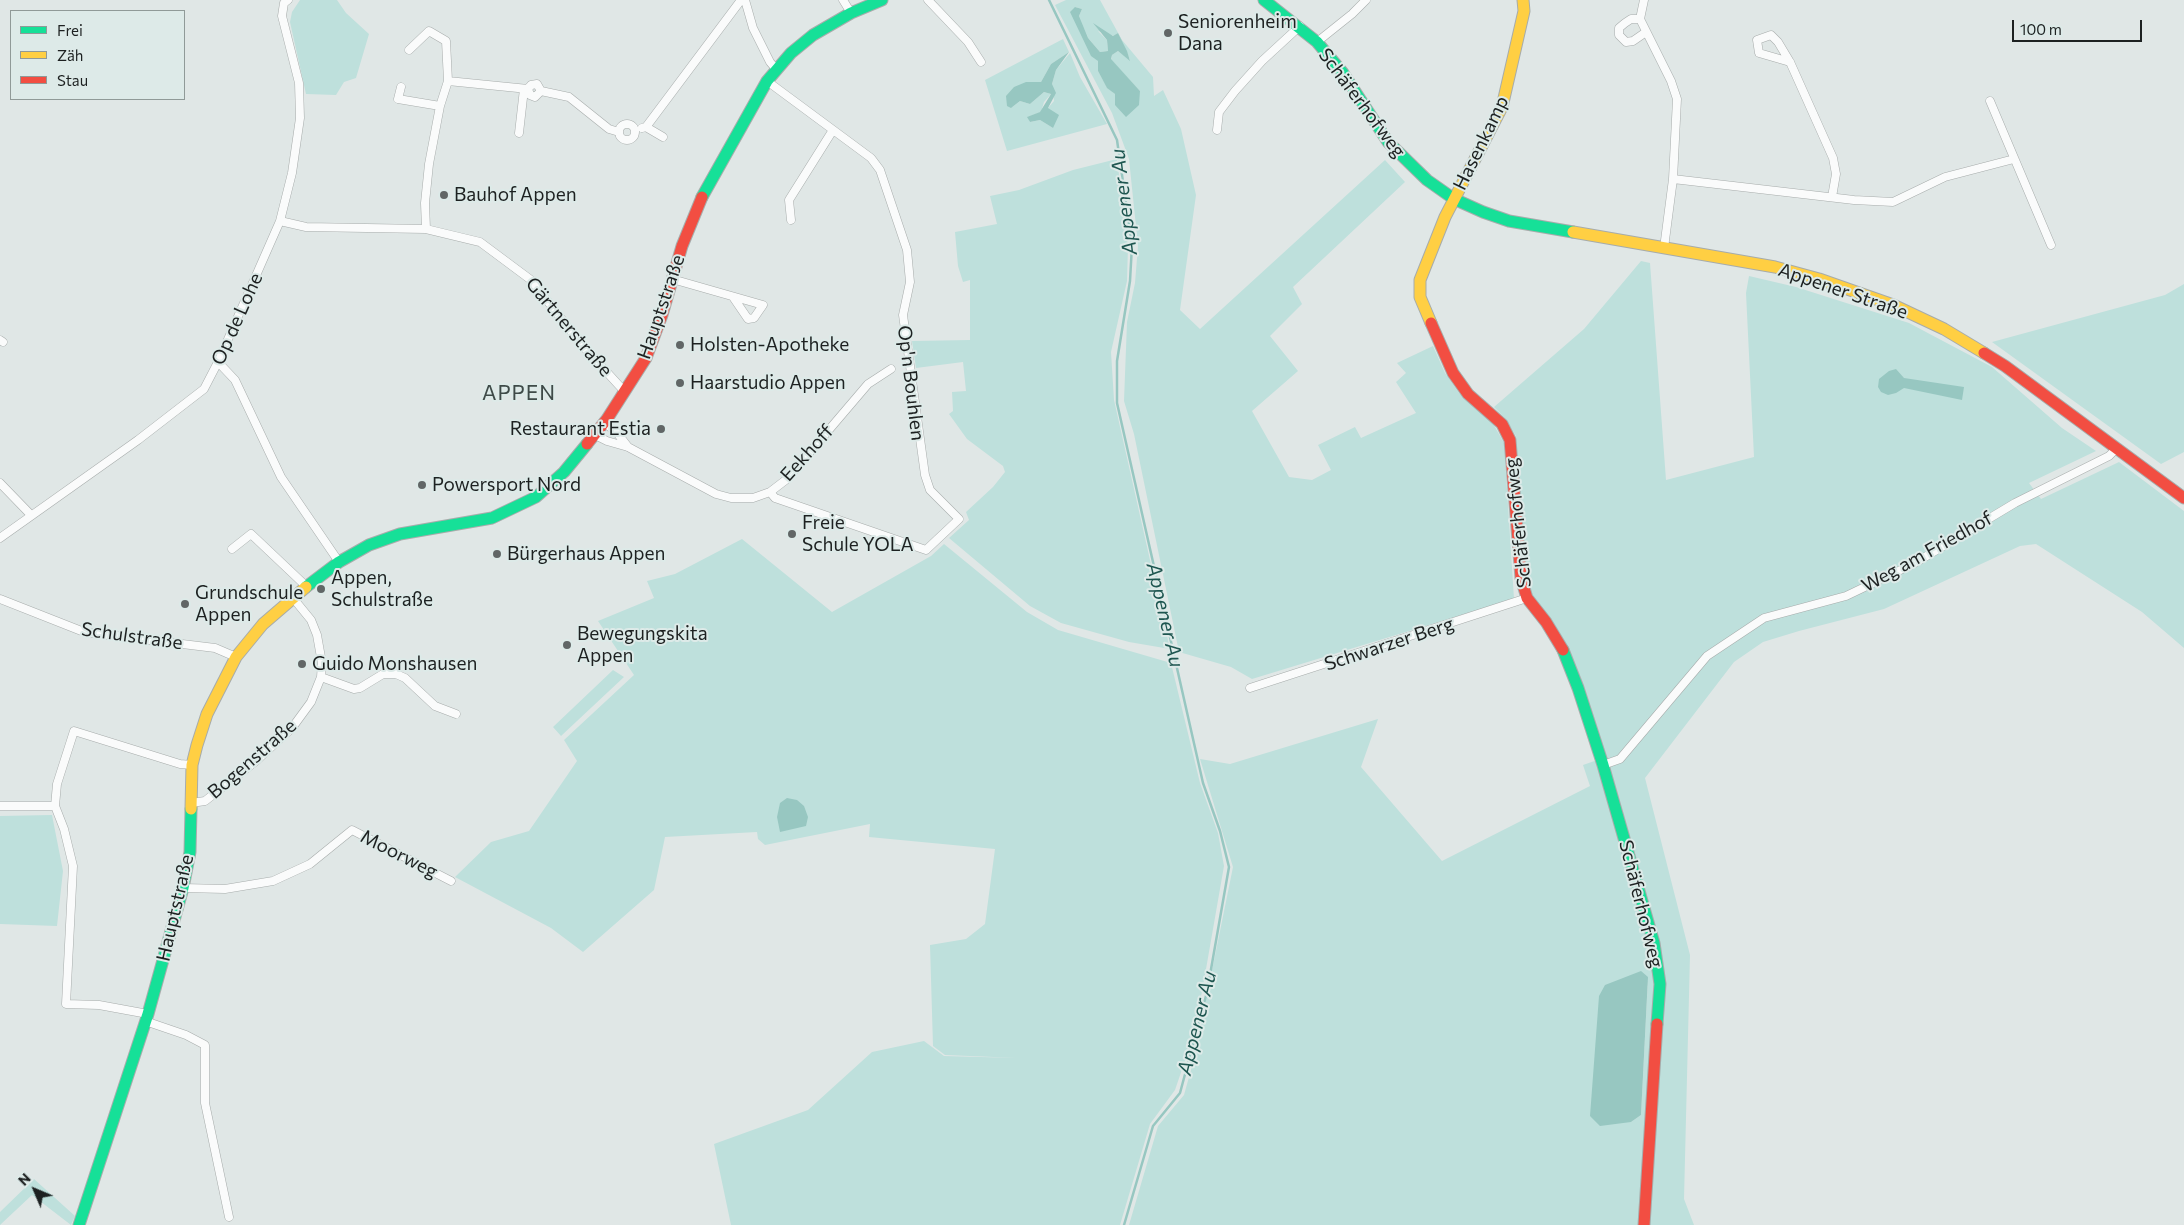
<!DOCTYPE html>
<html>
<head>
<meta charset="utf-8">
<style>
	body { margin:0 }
	#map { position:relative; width:2184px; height:1225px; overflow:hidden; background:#e0e7e6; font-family:Commissioner,sans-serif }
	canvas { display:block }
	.legend { position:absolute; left:10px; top:10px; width:175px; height:90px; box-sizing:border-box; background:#ddeae8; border:1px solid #909a98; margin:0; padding:6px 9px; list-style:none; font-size:15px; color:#1d2121 }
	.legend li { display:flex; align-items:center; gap:10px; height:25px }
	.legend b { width:25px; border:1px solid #909a98 }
	.north { position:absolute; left:10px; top:1165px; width:50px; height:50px; -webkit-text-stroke:4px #ddeae8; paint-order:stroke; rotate:315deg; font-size:14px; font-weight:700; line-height:20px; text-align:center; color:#1d2121 }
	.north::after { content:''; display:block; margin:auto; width:18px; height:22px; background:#1d2121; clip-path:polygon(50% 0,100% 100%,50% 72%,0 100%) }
	.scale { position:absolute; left:2012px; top:20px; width:130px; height:22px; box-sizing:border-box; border:2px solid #1d2121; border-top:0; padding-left:6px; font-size:15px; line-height:18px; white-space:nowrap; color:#1d2121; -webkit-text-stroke:4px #ddeae8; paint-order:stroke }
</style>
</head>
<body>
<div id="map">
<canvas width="2184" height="1225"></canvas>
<ul class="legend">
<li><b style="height:6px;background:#16e098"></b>Frei</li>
<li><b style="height:6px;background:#ffcf43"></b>Zäh</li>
<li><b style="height:6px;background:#f24e42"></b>Stau</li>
</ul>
<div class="north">N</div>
<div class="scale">100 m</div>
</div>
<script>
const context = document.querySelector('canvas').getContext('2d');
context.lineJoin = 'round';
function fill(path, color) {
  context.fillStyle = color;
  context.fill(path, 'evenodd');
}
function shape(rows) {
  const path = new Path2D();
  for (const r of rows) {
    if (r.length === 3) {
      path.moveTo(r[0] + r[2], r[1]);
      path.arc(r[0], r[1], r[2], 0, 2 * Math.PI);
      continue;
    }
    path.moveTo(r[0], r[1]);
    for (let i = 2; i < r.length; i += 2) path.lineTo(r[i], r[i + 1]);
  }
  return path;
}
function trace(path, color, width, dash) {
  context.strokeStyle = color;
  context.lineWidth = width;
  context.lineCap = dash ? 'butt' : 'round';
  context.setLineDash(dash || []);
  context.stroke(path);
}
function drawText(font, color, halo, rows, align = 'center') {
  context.font = font + ' Commissioner,sans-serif';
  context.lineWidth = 4;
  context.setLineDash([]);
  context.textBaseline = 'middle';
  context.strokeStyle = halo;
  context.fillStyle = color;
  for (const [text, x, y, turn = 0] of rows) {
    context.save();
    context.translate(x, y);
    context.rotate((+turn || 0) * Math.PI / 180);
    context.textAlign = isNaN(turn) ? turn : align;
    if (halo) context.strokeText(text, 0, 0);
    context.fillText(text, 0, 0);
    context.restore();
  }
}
fill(shape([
	[300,0,337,0,346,13,369,34,356,78,344,82,336,95,306,94,290,22,292,12],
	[1066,0,1100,0,1122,40,1153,77,1154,96,1163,90,1181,129,1196,195,1180,310,1200,329,1385,160,1405,182,1293,287,1302,304,1270,336,1298,371,1252,411,1289,477,1312,480,1331,470,1318,445,1355,427,1361,438,1416,413,1396,382,1406,373,1397,363,1433,346,1445,373,1459,393,1491,420,1504,443,1514,599,1252,679,1231,667,1179,652,1134,434,1124,401,1127,322,1135,283,1138,246,1129,159,1112,113,1055,5],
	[1075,7,1082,9,1079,16,1088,38,1100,52,1108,51,1107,40,1098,31,1114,36,1118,33,1130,60,1118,51,1112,55,1111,60,1140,91,1115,94,1107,87,1098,71,1098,61],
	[1063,39,1069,52,1051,64,1041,82,1027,82,1011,108,1020,101,1030,104,1044,92,1051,94,1044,102,1041,112,1028,117,1030,122,1040,120,1053,128,1048,108,1054,101,1052,84,1056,70,1070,53,1080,77,1107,124,1007,151,985,80],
	[1117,159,1128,246,1127,281,1111,352,1114,400,1170,649,1129,642,1061,623,1030,606,949,538,969,520,966,512,993,487,1005,472,1003,466,967,439,949,414,953,411,952,392,966,391,963,362,916,368,912,341,970,340,970,280,963,282,958,266,955,232,997,224,990,196,1019,190,1073,170],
	[1641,261,1650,263,1666,480,1754,457,1746,293,1749,276,1796,287,1909,323,1992,367,2062,428,2096,451,2029,483,2041,499,2119,462,2184,511,2184,648,2142,612,2036,544,2020,546,1884,609,1799,631,1763,642,1734,662,1645,778,1690,955,1684,1199,1694,1225,1129,1225,1158,1126,1184,1095,1194,1059,1233,867,1200,759,1230,764,1378,719,1361,767,1442,861,1590,786,1583,765,1606,757,1582,682,1567,645,1550,617,1533,598,1526,576,1516,436,1506,419,1494,407,1584,329],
	[1648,978,1641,1115,1631,1122],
	[2184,284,2184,452,2161,464,1992,342,2165,295],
	[742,539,832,612,931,556,944,544,1027,612,1058,630,1171,663,1200,783,1218,833,1224,866,1202,992,1188,1052,1175,1090,1150,1124,1120,1225,731,1225,714,1144,808,1110,872,1052,924,1041,944,1056,1018,1058,945,1055,933,1046,930,945,966,939,985,924,995,849,869,837,870,824,765,845,758,839,757,832,665,837,654,890,583,952,551,928,455,877,491,842,529,831,577,761,564,740,634,675,598,621,654,598,647,581,675,574],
	[613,670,624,677,561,736,553,727],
	[52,815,63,871,57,926,0,924,0,816],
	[34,1179,75,1216,71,1225,32,1195,0,1225,0,1212]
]), '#bee0dc');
fill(shape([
	[1075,7,1082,9,1079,16,1088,38,1100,52,1108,51,1107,40,1093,23,1113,36,1118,33,1127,51,1130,61,1118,51,1112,55,1111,59,1140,91,1139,105,1126,117,1115,105,1115,94,1107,88,1098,71,1098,61,1091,56,1070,12],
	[1069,52,1056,70,1052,84,1056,93,1048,108,1059,115,1053,128,1040,120,1030,122,1027,117,1040,112,1051,94,1044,92,1030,104,1020,101,1011,108,1007,106,1006,96,1014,87,1026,82,1041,82,1051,64],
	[1896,369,1904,378,1964,387,1962,400,1904,388,1896,393,1888,395,1881,392,1878,387,1879,379,1889,371],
	[787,798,797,800,804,806,808,817,806,826,780,832,777,817,780,803],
	[1641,971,1648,977,1641,1115,1631,1122,1600,1126,1590,1116,1599,996,1605,985]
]), '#97c7c1');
trace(shape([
	[1049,0,1117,140,1132,245,1130,281,1117,361,1117,403,1203,783,1220,831,1229,867,1207,992,1180,1093,1153,1126,1124,1225]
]), '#97c7c1', 2.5);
const street = shape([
	[745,0,753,28,770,62,776,69],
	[843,0,851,13],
	[928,0,968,42,981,62],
	[1644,0,1640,19,1671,81,1677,99,1673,179,1664,248],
	[1640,19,1631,19,1625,23,1619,28,1619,35,1626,42,1633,41,1646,32],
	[1317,42,1352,14,1366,0],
	[409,50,429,31,446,41,448,81,440,106,429,164,425,203,426,229],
	[1790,62,1759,53,1757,40,1771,35,1778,42,1790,62,1833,158,1836,174,1832,197],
	[448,81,528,89],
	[767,81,871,158,880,170,907,250,910,282,903,315,925,475,930,490,959,519,926,550,775,498,770,492],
	[401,87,398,99,440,106],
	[541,91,535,97,530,95,528,89,531,85,537,84,541,91,569,97,609,129,619,132],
	[1990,101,2051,245],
	[627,132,8],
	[646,127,741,0],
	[642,128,646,127,663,137],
	[1217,130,1219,112,1235,91,1262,61,1300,26],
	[519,133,524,89],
	[1673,179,1854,200,1893,202,1945,177,2014,159],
	[791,220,789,200,833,130],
	[280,221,306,227,426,229,480,242,531,280,582,345,625,392],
	[672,279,763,305,754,318,748,319,733,297],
	[0,340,3,342],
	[218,362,235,380,281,477,339,562],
	[604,422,618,434,628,447],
	[595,435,607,441,628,447,716,494,731,498,753,498,770,492,787,479,868,384,891,369],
	[0,483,30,514],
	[0,538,138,440,204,389,218,362,280,221,292,173,300,118,299,83,282,16,284,3,288,0],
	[232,549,251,534,306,586],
	[0,599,84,632,215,648,236,657],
	[321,677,354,689,360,688,383,674,396,674,405,678,435,706,456,714],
	[1250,688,1527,598],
	[1603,765,1620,759,1707,656,1764,618,1846,596,1915,563,2015,503,2109,456,2117,448],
	[191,803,205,801,256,761,292,728,311,702,321,677,322,663,317,635,311,620,293,598],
	[0,806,55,806],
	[183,888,225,889,273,881,310,864,352,830,451,881],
	[148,1014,99,1005,66,1004,73,866,64,829,55,806,57,784,74,731,180,764,192,765],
	[145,1021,186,1035,205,1045,205,1103,229,1217]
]);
const fast = shape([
	[1264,0,1317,42,1343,73,1388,142,1427,180,1454,199,1483,212,1509,221,1573,232],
	[702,197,767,81,791,53,813,35,851,13,882,0],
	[306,587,339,562,369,545,400,534,492,518,536,497,564,472,587,444],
	[1563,650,1578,688,1603,765,1654,943,1660,984,1657,1024],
	[79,1225,148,1014,183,888,190,852,191,809]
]);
const slow = shape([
	[1573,232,1775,267,1819,279,1893,305,1944,329,1984,353],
	[1431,323,1420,297,1420,280,1445,217,1502,107,1524,11,1523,0],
	[191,809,192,765,197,745,207,714,236,657,263,624,306,587]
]);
const jam = shape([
	[1431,323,1453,373,1468,394,1502,424,1510,440,1521,578,1527,598,1546,622,1563,650],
	[1984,353,2005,366,2184,498],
	[587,444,607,419,646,358,662,315,682,246,702,197],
	[1644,1225,1657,1024]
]);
trace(street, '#a7acab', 9);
trace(fast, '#a7acab', 13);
trace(slow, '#a7acab', 13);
trace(jam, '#a7acab', 13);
trace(street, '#fafbfb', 8);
trace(fast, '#16e098', 11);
trace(slow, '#ffcf43', 11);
trace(jam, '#f24e42', 11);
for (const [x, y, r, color] of [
	[1168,33,5,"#616666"],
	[444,195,5,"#616666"],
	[680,345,5,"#616666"],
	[680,383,5,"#616666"],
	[661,429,5,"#616666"],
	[422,485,5,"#616666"],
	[792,534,5,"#616666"],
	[497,554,5,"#616666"],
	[321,589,5,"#616666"],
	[185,604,5,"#616666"],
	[567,645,5,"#616666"],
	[302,664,5,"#616666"]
]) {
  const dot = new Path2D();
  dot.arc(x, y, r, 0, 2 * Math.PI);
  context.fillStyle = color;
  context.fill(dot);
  trace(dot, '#ddeae8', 2);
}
drawText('19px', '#1d2121', '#ddeae8', [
	["Seniorenheim",1178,22],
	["Dana",1178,44],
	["Bauhof Appen",454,195],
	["Holsten-Apotheke",690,345],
	["Haarstudio Appen",690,383],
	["Restaurant Estia",651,429,"right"],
	["Powersport Nord",432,485],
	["Freie",802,523],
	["Schule YOLA",802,545],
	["Bürgerhaus Appen",507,554],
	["Appen,",331,578],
	["Schulstraße",331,600],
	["Grundschule",195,593],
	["Appen",195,615],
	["Bewegungskita",577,634],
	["Appen",577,656],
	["Guido Monshausen",312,664]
], 'left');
drawText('19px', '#1d2121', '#ddeae8', [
	["Schäferhofweg",1362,103,53],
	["Hasenkamp",1481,143,-64],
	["Appener Straße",1843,291,19],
	["Hauptstraße",661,307,-71],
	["Op de Lohe",237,319,-66],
	["Gärtnerstraße",569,327,50],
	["Op'n Bouhlen",911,383,83],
	["Eekhoff",807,453,-48],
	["Schäferhofweg",1518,523,-96],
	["Weg am Friedhof",1927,552,-29],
	["Schulstraße",132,636,8],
	["Schwarzer Berg",1389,644,-18],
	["Bogenstraße",252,759,-41],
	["Moorweg",399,854,27],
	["Schäferhofweg",1641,904,76],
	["Hauptstraße",175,908,-77]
]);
drawText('italic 20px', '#1e5650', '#ddeae8', [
	["Appener Au",1124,202,-97],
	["Appener Au",1165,615,77],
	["Appener Au",1197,1023,-76]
]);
context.letterSpacing = '1px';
drawText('21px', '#3f4a48', '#ddeae8', [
	["APPEN",519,393]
]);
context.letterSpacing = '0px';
</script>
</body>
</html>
